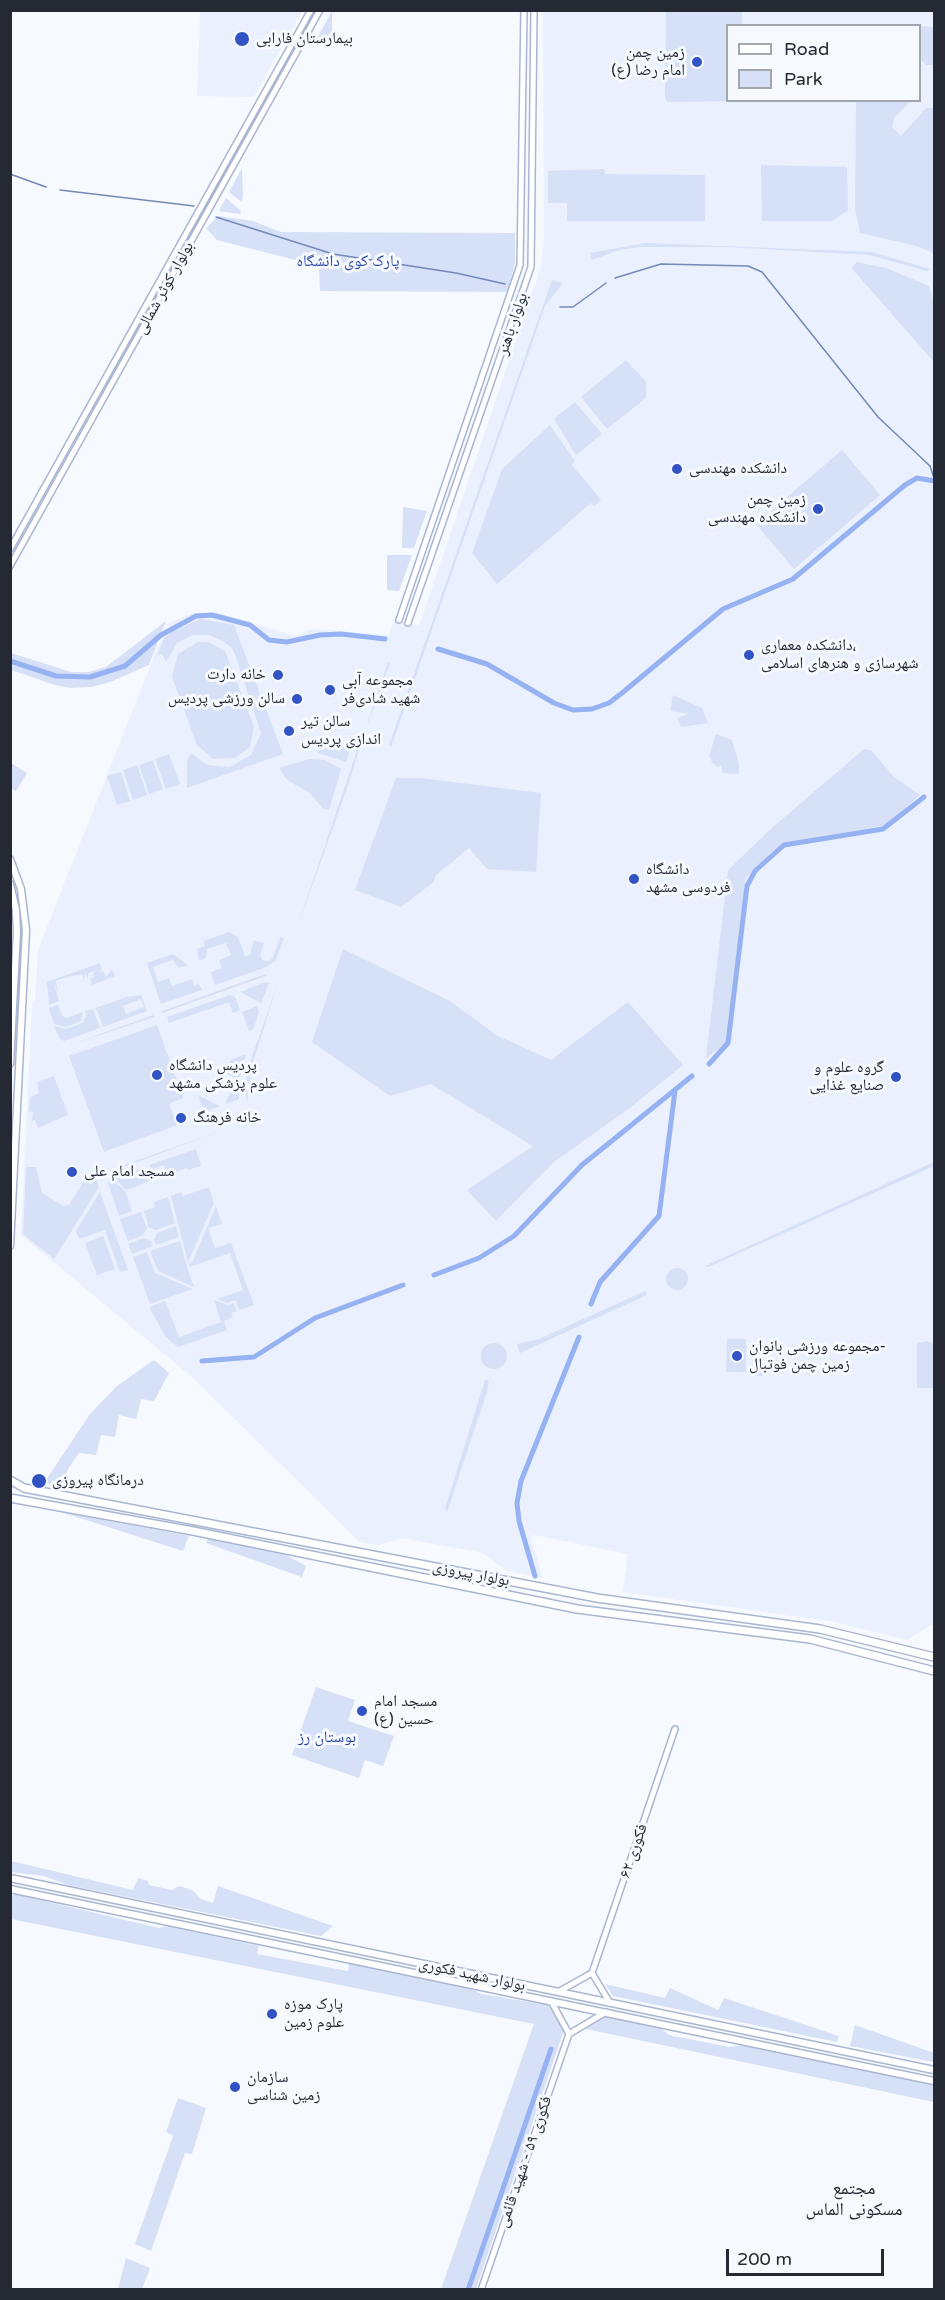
<!DOCTYPE html>
<html>
<head>
<meta charset="utf-8">
<style>
	body { margin:0 }
	#map { position:relative; width:945px; height:2300px; overflow:hidden; background:#f6f9fe; font-family:"Varela Round",sans-serif }
	canvas { display:block }
	.frame { position:absolute; inset:0; border:12px solid #242933; pointer-events:none }
	.legend { position:absolute; left:726px; top:24px; width:195px; height:78px; box-sizing:border-box; background:#f6f9fe; border:2px solid #a2a6ad; margin:0; padding:8px 10px; list-style:none; font-size:18px; color:#242933 }
	.legend li { display:flex; align-items:center; gap:12px; height:30px }
	.legend b { width:30px; border:2px solid #a2a6ad }
	.scale { position:absolute; left:726px; top:2249px; width:158px; height:27px; box-sizing:border-box; border:3px solid #242933; border-top:0; padding-left:8px; font-size:18px; line-height:21px; white-space:nowrap; color:#242933; -webkit-text-stroke:4px #f6f9fe; paint-order:stroke }
</style>
</head>
<body>
<div id="map">
<canvas width="945" height="2300"></canvas>
<div class="frame"></div>
<ul class="legend">
<li><b style="height:8px;background:#fff"></b>Road</li>
<li><b style="height:16px;background:#d6e0f7"></b>Park</li>
</ul>
<div class="scale">200 m</div>
</div>
<script>
const context = document.querySelector('canvas').getContext('2d');
context.lineJoin = 'round';
function fill(path, color) {
  context.fillStyle = color;
  context.fill(path, 'evenodd');
}
function shape(rows) {
  const path = new Path2D();
  for (const r of rows) {
    if (r.length === 3) {
      path.moveTo(r[0] + r[2], r[1]);
      path.arc(r[0], r[1], r[2], 0, 2 * Math.PI);
      continue;
    }
    path.moveTo(r[0], r[1]);
    for (let i = 2; i < r.length; i += 2) path.lineTo(r[i], r[i + 1]);
  }
  return path;
}
function trace(path, color, width, dash) {
  context.strokeStyle = color;
  context.lineWidth = width;
  context.lineCap = dash ? 'butt' : 'round';
  context.setLineDash(dash || []);
  context.stroke(path);
}
function drawText(font, color, halo, rows, align = 'center') {
  context.font = font + ' "Varela Round","Noto Naskh Arabic",sans-serif';
  context.lineWidth = 6;
  context.setLineDash([]);
  context.textBaseline = 'middle';
  context.strokeStyle = halo;
  context.fillStyle = color;
  for (const [text, x, y, turn = 0] of rows) {
    context.save();
    context.translate(x, y);
    context.rotate((+turn || 0) * Math.PI / 180);
    context.textAlign = isNaN(turn) ? turn : align;
    if (halo) context.strokeText(text, 0, 0);
    context.fillText(text, 0, 0);
    context.restore();
  }
}
fill(shape([
	[200,11,302,11,254,97,197,96],
	[543,11,934,11,934,1623,907,1640,830,1621,623,1592,628,1554,530,1534,543,1578,507,1571,483,1553,402,1538,378,1545,360,1542,192,1377,21,1235,32,1003,35,1001,38,950,167,624,193,613,217,613,296,636,311,629,389,635,394,619,419,626,541,267,544,239],
	[728,26,920,26,920,100,728,100]
]), '#eaf0fe');
fill(shape([
	[332,11,332,42,315,42],
	[666,11,742,11,742,25,728,26,728,100,737,101,668,102,665,98],
	[920,26,934,27,934,65,926,65,920,59],
	[856,101,911,101,894,118,892,127,901,136,926,108,934,108,934,253,913,245,860,233,855,208],
	[761,165,847,167,848,210,832,221,762,221],
	[242,168,243,196,242,202,229,192],
	[604,169,605,174,705,175,705,221,567,221,567,203,548,203,548,171],
	[226,198,241,211,240,214,219,211],
	[218,216,253,221,281,232,515,233,515,262,508,292,320,291,319,266,217,240,206,228],
	[645,243,872,252,930,269,927,271,869,255,727,247,641,247,619,250,592,260,590,253],
	[857,262,886,268,929,286,934,304,934,362,854,271,852,267],
	[552,280,563,283,545,306,391,747,389,745],
	[626,360,646,382,646,398,607,429,581,397],
	[575,402,602,434,576,455,554,419],
	[550,425,575,461,572,465,601,500,594,506,591,503,497,584,472,553,502,469],
	[842,450,880,495,794,569,756,524],
	[403,507,427,511,414,548,402,548],
	[387,555,412,555,399,591,387,590],
	[200,619,234,625,283,754,187,788,187,761,191,753,207,765,230,767,251,755,261,733,236,657,232,648,223,641,209,635,193,635,177,643,166,662,162,654,157,656,164,638,173,631],
	[166,621,149,665,110,682,91,687,70,688,55,685,11,670,11,653,71,672,88,672,106,667],
	[198,642,208,642,225,651,254,727,250,747,235,758,213,759,197,745,172,677,178,654],
	[388,663,390,663,368,723,368,721],
	[673,695,702,708,708,723,681,727,677,718,689,714,670,711],
	[716,734,732,740,739,764,739,774,723,773,721,766,717,767,712,762,709,756],
	[362,741,346,791,296,931,360,742],
	[345,743,350,749,346,762,318,753,317,751],
	[864,749,871,750,894,777,920,795,886,825,781,845,746,877,727,1038,725,1045,706,1058,728,870,773,827],
	[169,754,180,784,166,789,155,759],
	[309,759,324,760,341,769,329,810,323,809,310,793,287,780,279,768],
	[153,760,163,789,149,794,139,765],
	[11,763,27,773,16,791,11,788],
	[137,765,147,795,133,800,123,770],
	[121,772,130,801,117,805,107,776],
	[396,778,421,778,541,793,536,872,487,869,469,848,435,876,434,882,401,907,355,890],
	[229,932,238,937,245,957,250,955,254,940,264,943,260,955,262,960,268,961,273,958,280,937,284,938,276,960,267,967,215,985,211,972,222,968,219,960,231,955,226,943,207,949,206,958,199,961,197,949,205,946,204,941],
	[343,949,450,1001,496,1035,551,1060,628,1002,683,1065,631,1107,554,1162,496,1221,467,1190,533,1146,431,1084,390,1096,312,1042],
	[173,954,188,965,179,968,173,960,153,967,158,982,169,978,172,986,192,979,194,986,199,984,202,990,161,1004,147,963],
	[100,963,102,970,98,972,103,971,106,977,112,969,115,976,92,985,90,979,94,977,93,973,97,970,88,973,88,978,85,974,84,979,82,974,60,979,56,981,58,993,53,980,59,1001,49,1005,47,982],
	[265,974,266,976,162,1013,162,1011],
	[265,982,269,983,261,1003,240,992],
	[278,983,252,1065,247,1103,245,1087,248,1068],
	[141,995,147,1011,103,1027,96,1008,127,997],
	[141,999,144,1007,126,1014,123,1006],
	[230,995,235,997,240,1010,233,1013,229,1002,169,1023,167,1017],
	[58,1005,62,1016,67,1018,83,1012,81,1021,66,1027,54,1024,49,1008],
	[257,1006,259,1012,253,1030,249,1031,242,1012],
	[93,1009,100,1028,64,1041,60,1039,54,1026,65,1029,83,1023,86,1016,85,1011],
	[153,1015,154,1017,67,1046],
	[157,1025,183,1098,169,1104,177,1125,104,1152,69,1056],
	[246,1054,240,1077,236,1078,225,1073,231,1060],
	[54,1076,68,1115,38,1128,35,1120,32,1121,33,1111,29,1112,30,1097,39,1093,37,1082],
	[239,1080,239,1099,225,1104,236,1081],
	[198,1095,220,1106,204,1112],
	[231,1127,110,1172,110,1170],
	[196,1149,201,1166,188,1170,187,1168,168,1175,164,1165,152,1169,149,1165],
	[934,1162,934,1166,708,1267,705,1266],
	[26,1167,36,1167,42,1193,63,1206,69,1205,84,1181,96,1177,99,1187,54,1259,23,1234],
	[142,1168,151,1180,138,1186,126,1190,115,1179],
	[112,1179,125,1191,132,1211,119,1216,108,1183],
	[209,1187,214,1203,188,1262,171,1196,181,1192,183,1196],
	[100,1192,128,1270,120,1272,105,1230,79,1239,76,1231],
	[168,1197,175,1223,156,1230,149,1228,144,1211,155,1207,154,1202],
	[216,1206,222,1224,208,1228,215,1248,231,1243,254,1305,239,1310,235,1300,227,1303,217,1299,243,1290,230,1253,190,1267,189,1264,192,1263],
	[141,1212,147,1228,143,1235,128,1241,120,1219],
	[176,1226,179,1237,156,1245,154,1240,157,1233],
	[103,1236,115,1269,97,1275,85,1243],
	[144,1238,151,1241,153,1246,132,1254,128,1244],
	[180,1241,186,1264,194,1287,158,1271,150,1251],
	[147,1252,155,1273,193,1289,150,1304,133,1257],
	[677,1279,11],
	[645,1291,647,1295,520,1353,517,1344,539,1339],
	[214,1300,227,1305,234,1303,237,1311,231,1313,233,1317,224,1321,227,1330,178,1347,166,1337,149,1307,165,1301,179,1337,221,1322],
	[727,1339,746,1339,746,1372,726,1372],
	[927,1341,934,1344,934,1388,917,1388,917,1343],
	[494,1356,13],
	[752,1352,764,1352,764,1376,753,1376],
	[154,1360,169,1373,154,1401,141,1399,136,1419,119,1415,115,1437,101,1435,96,1455,79,1453,68,1469,62,1486,44,1483,90,1414,117,1386],
	[485,1380,489,1380,487,1392,447,1512,445,1509],
	[61,1512,189,1536,183,1551],
	[208,1538,286,1555,306,1566,302,1577,206,1543],
	[316,1687,355,1700,348,1721,394,1736,383,1766,365,1760,359,1778,292,1755],
	[11,1861,133,1890,138,1878,148,1881,149,1885,172,1890,179,1886,192,1890,201,1899,213,1903,218,1886,333,1926,321,1936,68,1885,44,1876,11,1872],
	[15,1894,159,1928,168,1926,259,1946,257,1954,348,1971,349,1963,474,1990,481,1994,548,2005,564,2030,476,2289,441,2289,534,2024,11,1919,11,1897],
	[605,1984,665,1998,670,1988,718,2010,724,1998,839,2036,837,2042,613,1996],
	[606,2015,660,2028,669,2035,729,2047,746,2045,934,2084,934,2102,586,2029],
	[855,2025,934,2053,934,2062,850,2046],
	[178,2098,206,2108,192,2154,185,2153,151,2251,135,2244,173,2136,166,2132],
	[126,2258,150,2268,142,2289,118,2289]
]), '#d6e0f7');
trace(shape([
	[10,174,46,187],
	[60,190,194,206],
	[216,217,333,254,456,273,505,284],
	[615,278,661,264,748,266,762,272,878,417,930,466,934,478],
	[560,307,573,307,606,283]
]), '#7489b9', 1.5);
trace(shape([
	[438,649,487,664,554,703,573,710,592,709,609,703,622,693,723,609,793,579,905,485,917,478,934,481],
	[10,661,56,676,90,677,125,666,161,635,196,616,212,615,250,625,269,640,287,642,320,635,341,634,385,639],
	[709,1064,728,1043,747,886,755,871,784,845,883,829,924,797],
	[434,1275,479,1258,514,1236,582,1165,692,1076],
	[591,1304,600,1282,659,1216,675,1091],
	[202,1361,254,1357,315,1318,403,1285],
	[535,1576,519,1521,517,1503,521,1481,579,1337],
	[468,2290,551,2049]
]), '#97b2f3', 5);
const tertiary = shape([
	[10,549,311,10],
	[10,566,320,10],
	[399,620,520,265,524,10],
	[408,623,531,267,534,10],
	[592,1973,675,1729],
	[592,1973,610,2003],
	[558,1992,592,1973],
	[551,2001,569,2034],
	[569,2034,606,2012],
	[481,2290,569,2034]
]);
const secondary = shape([
	[10,859,21,889,26,930,10,1246],
	[10,884,16,910,17,932,10,1064],
	[10,1878,934,2070],
	[10,1889,934,2081]
]);
const primary = shape([
	[10,1480,24,1488,597,1598,820,1629,934,1657],
	[10,1498,193,1531,577,1609,810,1639,934,1671]
]);
trace(tertiary, '#aab6d1', 8);
trace(secondary, '#aab6d1', 9);
trace(primary, '#aab6d1', 10);
trace(tertiary, '#fff', 5);
trace(secondary, '#fff', 6);
trace(primary, '#fff', 7);
for (const [x, y, r, color] of [
	[242,39,8,"#3153c3"],
	[697,62,6,"#3153c3"],
	[677,469,6,"#3153c3"],
	[818,509,6,"#3153c3"],
	[749,655,6,"#3153c3"],
	[278,675,6,"#3153c3"],
	[330,690,6,"#3153c3"],
	[297,699,6,"#3153c3"],
	[289,731,6,"#3153c3"],
	[634,879,6,"#3153c3"],
	[157,1075,6,"#3153c3"],
	[896,1077,6,"#3153c3"],
	[181,1118,6,"#3153c3"],
	[72,1172,6,"#3153c3"],
	[737,1356,6,"#3153c3"],
	[39,1481,8,"#3153c3"],
	[362,1711,6,"#3153c3"],
	[272,2014,6,"#3153c3"],
	[235,2087,6,"#3153c3"]
]) {
  const dot = new Path2D();
  dot.arc(x, y, r, 0, 2 * Math.PI);
  context.fillStyle = color;
  context.fill(dot);
  trace(dot, '#f6f9fe', 2);
}
drawText('16px', '#242933', '#f6f9fe', [
	["بیمارستان فارابی",256,39],
	["زمین چمن",685,53,"right"],
	["امام رضا (ع)",685,71,"right"],
	["دانشکده مهندسی",689,469],
	["زمین چمن",806,500,"right"],
	["دانشکده مهندسی",806,518,"right"],
	["دانشکده معماری،",761,646],
	["شهرسازی و هنرهای اسلامی",761,664],
	["خانه دارت",266,675,"right"],
	["مجموعه آبی",342,681],
	["شهید شادی‌فر",342,699],
	["سالن ورزشی پردیس",285,699,"right"],
	["سالن تیر",301,722],
	["اندازی پردیس",301,740],
	["دانشگاه",646,870],
	["فردوسی مشهد",646,888],
	["پردیس دانشگاه",169,1066],
	["علوم پزشکی مشهد",169,1084],
	["گروه علوم و",884,1068,"right"],
	["صنایع غذایی",884,1086,"right"],
	["خانه فرهنگ",193,1118],
	["مسجد امام علی",84,1172],
	["مجموعه ورزشی بانوان-",749,1347],
	["زمین چمن فوتبال",749,1365],
	["درمانگاه پیروزی",52,1481],
	["مسجد امام",374,1702],
	["حسین (ع)",374,1720],
	["پارک موزه",284,2005],
	["علوم زمین",284,2023],
	["سازمان",247,2078],
	["زمین شناسی",247,2096]
], 'left');
drawText('16px', '#2a47a3', '#f6f9fe', [
	["پارک کوی دانشگاه",348,262],
	["بوستان رز",327,1738]
]);
drawText('16px', '#242933', '#f6f9fe', [
	["بولوار کوثر شمالی",165,288,-61],
	["بولوار باهنر",513,324,-71],
	["بولوار پیروزی",471,1574,11],
	["فکوری ۶۲",634,1851,-71],
	["بولوار شهید فکوری",472,1975,12],
	["فکوری ۵۹ - شهید قائمی",525,2162,-71]
]);
drawText('18px', '#242933', '#f6f9fe', [
	["مجتمع",854,2189],
	["مسکونی الماس",854,2210]
]);
</script>
</body>
</html>
